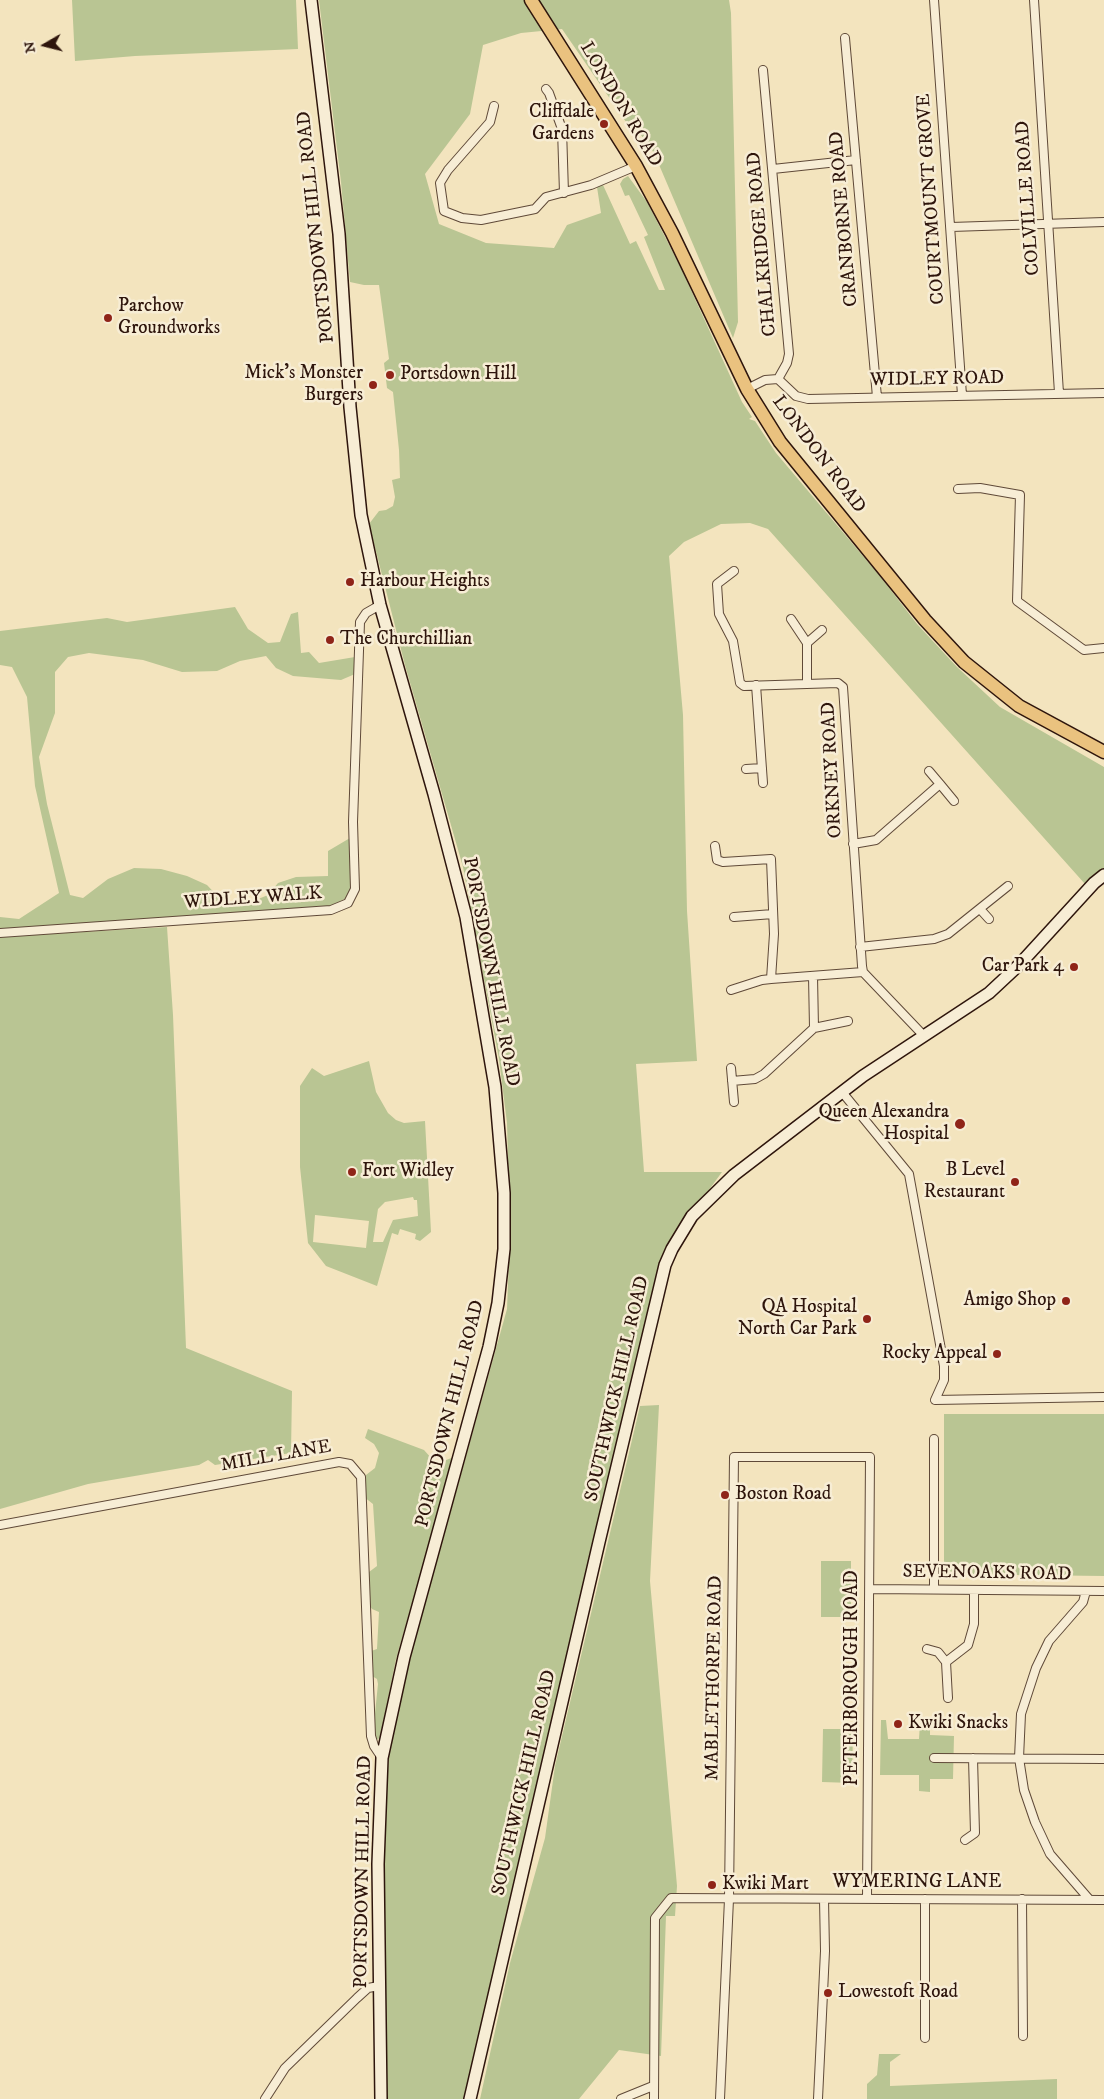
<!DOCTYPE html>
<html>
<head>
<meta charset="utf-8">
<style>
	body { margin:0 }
	#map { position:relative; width:1104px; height:2099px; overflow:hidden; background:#f3e4be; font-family:"IM FELL DW Pica",serif }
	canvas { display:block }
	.north { position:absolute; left:20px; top:20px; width:50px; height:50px; -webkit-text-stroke:4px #f7edd5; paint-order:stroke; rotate:262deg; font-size:14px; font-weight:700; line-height:20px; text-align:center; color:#2e150c }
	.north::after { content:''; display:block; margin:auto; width:18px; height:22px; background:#2e150c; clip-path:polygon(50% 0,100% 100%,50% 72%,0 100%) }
</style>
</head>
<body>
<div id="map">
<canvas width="1104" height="2099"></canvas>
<div class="north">N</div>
</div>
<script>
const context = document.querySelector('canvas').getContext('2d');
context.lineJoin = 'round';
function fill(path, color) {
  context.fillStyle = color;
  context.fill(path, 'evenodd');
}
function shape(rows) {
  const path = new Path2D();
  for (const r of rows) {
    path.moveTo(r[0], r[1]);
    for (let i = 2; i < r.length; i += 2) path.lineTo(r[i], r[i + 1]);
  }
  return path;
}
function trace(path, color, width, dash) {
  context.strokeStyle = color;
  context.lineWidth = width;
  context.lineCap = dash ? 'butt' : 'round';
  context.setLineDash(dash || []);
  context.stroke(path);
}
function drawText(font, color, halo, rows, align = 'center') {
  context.font = font + ' "IM FELL DW Pica",serif';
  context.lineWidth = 5;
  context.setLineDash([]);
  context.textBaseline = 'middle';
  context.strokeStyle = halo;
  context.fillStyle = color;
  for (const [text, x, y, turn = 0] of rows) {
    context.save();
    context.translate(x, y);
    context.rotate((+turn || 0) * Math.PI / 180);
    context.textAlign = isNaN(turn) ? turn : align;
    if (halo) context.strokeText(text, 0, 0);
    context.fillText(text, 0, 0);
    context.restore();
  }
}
fill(shape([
	[72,0,296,0,298,49,135,56,75,61],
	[319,0,729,0,731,13,738,322,733,338,654,153,641,135,635,135,562,29,521,33,483,45,470,114,425,174,439,224,486,243,554,248,567,225,601,213,597,187,603,185,630,244,636,241,659,290,665,290,644,237,648,235,629,195,625,196,620,184,623,179,628,176,647,202,680,266,742,402,752,417,749,419,755,421,776,453,879,575,917,624,957,667,1000,707,1104,767,1104,868,1085,884,768,529,750,523,721,524,684,542,669,556,683,715,687,911,697,1061,636,1064,644,1172,722,1172,665,1250,464,2099,386,2099,383,1976,384,1813,389,1755,403,1683,507,1309,510,1232,507,1123,499,1059,463,867,405,665,369,524,379,511,386,510,393,506,395,497,392,480,400,478,399,450,393,392,387,388,384,363,389,359,379,285,364,285,350,282,341,182],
	[235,607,248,629,268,643,280,642,291,614,298,612,301,653,309,652,319,663,355,657,355,674,341,680,293,676,276,668,266,656,240,661,217,671,182,672,143,660,89,653,68,657,55,672,55,713,39,757,47,804,70,895,83,898,108,879,134,868,161,869,187,876,207,885,224,903,251,902,268,895,278,883,296,877,328,876,328,851,350,838,351,886,347,898,325,908,0,931,0,917,19,919,59,893,35,786,27,697,12,667,0,665,0,631,107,618,127,622],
	[167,927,173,1015,186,1348,292,1391,291,1453,215,1465,208,1460,199,1465,88,1484,0,1509,0,937],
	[369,1061,376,1092,388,1113,396,1120,404,1123,425,1121,431,1232,420,1241,415,1239,416,1234,400,1229,398,1235,392,1233,377,1286,326,1266,308,1243,300,1167,300,1086,312,1068,324,1076],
	[413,1197,414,1200,417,1200,418,1216,393,1220,383,1242,373,1242,378,1209,385,1202],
	[315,1215,369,1221,366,1248,313,1242],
	[659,1405,650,1581,677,1886,675,1916,666,1916,661,2056,619,2050,579,2099,480,2099,510,1963,545,1838,555,1766,640,1406],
	[944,1414,1104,1414,1104,1576,944,1574],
	[368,1429,424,1450,432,1459,441,1462,454,1457,396,1659,380,1738,376,1740,374,1738,374,1723,378,1684,377,1679,372,1676,371,1651,377,1649,379,1612,372,1609,368,1603,366,1585,369,1572,377,1566,373,1504,364,1497,363,1483,366,1475,375,1468,379,1453,374,1444,365,1438],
	[821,1561,851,1561,851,1617,821,1617],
	[881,1720,886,1720,888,1739,919,1739,920,1723,930,1723,930,1735,954,1736,953,1779,930,1779,930,1792,919,1791,919,1775,880,1775],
	[823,1729,853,1729,852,1783,822,1782],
	[879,2054,901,2054,890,2062,890,2086,1057,2079,1057,2099,867,2099,867,2084,877,2075]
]), '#b9c593');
const street = shape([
	[934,0,962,395],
	[1034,0,1059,393],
	[845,38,877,397],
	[546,89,549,93,562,129,564,193],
	[494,106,490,122,448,170,440,183,444,211,462,218,481,220,535,209,546,197,591,185,636,166],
	[773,169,856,160],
	[951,227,1104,222],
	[778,379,796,396,808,399,1104,393],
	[747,389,765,380,778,379,787,363,789,354,763,70],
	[958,489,980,488,1020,495,1017,601,1084,650,1104,648],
	[734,571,717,584,719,614,733,641,740,683,744,686,838,683,843,687,862,966,863,972,924,1036],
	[791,619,807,643,807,684],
	[807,643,822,630],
	[756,685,763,783],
	[746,769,762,768],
	[929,771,940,784],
	[853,844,876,840,940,784,954,801],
	[715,846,717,860,723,862,771,859,774,934,771,979,863,972],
	[980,909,989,919],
	[734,917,773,914],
	[0,933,331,910,348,903,355,889,353,822,360,622,366,613,380,605],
	[860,947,934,939,948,934,1008,886],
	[731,990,762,980,771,979],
	[814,1028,848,1021],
	[731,1068,734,1102],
	[732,1081,755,1079,764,1074,814,1028,813,976],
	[842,1092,909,1174,944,1366,944,1380,935,1400,1104,1397],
	[0,1525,339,1462,350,1464,361,1477,371,1736,374,1746,382,1758],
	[934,1588,934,1439],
	[870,1589,1104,1591],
	[1086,1591,1083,1602,1049,1641,1036,1668,1021,1714,1019,1758,1024,1790,1035,1822,1050,1854,1089,1899],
	[927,1649,938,1652,946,1662,948,1698],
	[946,1662,968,1645,974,1624,974,1590],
	[934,1758,1104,1759],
	[965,1840,975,1833,973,1758],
	[925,1899,925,2038],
	[1022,1899,1023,2036],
	[265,2099,285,2068,357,1998,368,1988,379,1986],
	[621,2099,653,2086],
	[654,2099,655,1918,671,1898,1104,1900],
	[720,2099,729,1899,734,1457,870,1457,867,1898],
	[818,2099,825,1951,824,1899]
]);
const secondary = shape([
	[311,0,339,234,350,407,361,515,380,605,434,794,466,917,495,1087,504,1193,504,1249,498,1303,489,1347,404,1657,382,1758,378,1864,381,2099],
	[470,2099,599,1542,665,1265,672,1249,692,1216,734,1175,863,1076,989,993,1019,965,1094,883,1104,875]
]);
const primary = shape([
	[531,0,636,166,672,233,747,389,780,442,925,620,964,662,1019,706,1104,752]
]);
trace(street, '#5f4938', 10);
trace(secondary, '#2e150c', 14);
trace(primary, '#2e150c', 15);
trace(street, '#f7edd5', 8);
trace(secondary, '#f7edd5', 11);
trace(primary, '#eac27f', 12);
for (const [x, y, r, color] of [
	[604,124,5,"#8f2418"],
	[108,318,5,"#8f2418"],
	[390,375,5,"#8f2418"],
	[373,385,5,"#8f2418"],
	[350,582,5,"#8f2418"],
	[330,640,5,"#8f2418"],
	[1074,967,5,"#8f2418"],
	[960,1124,6,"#8f2418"],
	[352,1172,5,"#8f2418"],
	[1015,1182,5,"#8f2418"],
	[1066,1301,5,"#8f2418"],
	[867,1319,5,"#8f2418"],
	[997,1354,5,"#8f2418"],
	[725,1495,5,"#8f2418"],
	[898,1724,5,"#8f2418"],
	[712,1885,5,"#8f2418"],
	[828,1993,5,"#8f2418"]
]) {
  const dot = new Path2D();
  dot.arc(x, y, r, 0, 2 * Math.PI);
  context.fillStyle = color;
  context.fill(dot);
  trace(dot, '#f7edd5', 2);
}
drawText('19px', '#2e150c', '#f7edd5', [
	["LONDON ROAD",620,105,59],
	["COLVILLE ROAD",1029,198,-94],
	["COURTMOUNT GROVE",932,199,-94],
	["CRANBORNE ROAD",845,219,-95],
	["PORTSDOWN HILL ROAD",317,227,-96],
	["CHALKRIDGE ROAD",763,244,-95],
	["WIDLEY ROAD",937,380,-1],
	["LONDON ROAD",818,455,53],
	["ORKNEY ROAD",833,770,-93],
	["WIDLEY WALK",253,899,-4],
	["PORTSDOWN HILL ROAD",490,972,79],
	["SOUTHWICK HILL ROAD",618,1389,-77],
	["PORTSDOWN HILL ROAD",451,1414,-76],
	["MILL LANE",276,1457,-10],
	["SEVENOAKS ROAD",987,1574,1],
	["MABLETHORPE ROAD",715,1678,-89],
	["PETERBOROUGH ROAD",853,1678,-90],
	["SOUTHWICK HILL ROAD",525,1783,-77],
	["PORTSDOWN HILL ROAD",364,1872,-89],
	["WYMERING LANE",917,1883]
]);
drawText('19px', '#2e150c', '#f7edd5', [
	["Cliffdale",594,113,"right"],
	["Gardens",594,135,"right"],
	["Parchow",118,307],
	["Groundworks",118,329],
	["Mick's Monster",363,374,"right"],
	["Burgers",363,396,"right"],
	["Portsdown Hill",400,375],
	["Harbour Heights",360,582],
	["The Churchillian",340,640],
	["Car Park 4",1064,967,"right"],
	["Queen Alexandra",949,1113,"right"],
	["Hospital",949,1135,"right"],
	["B Level",1005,1171,"right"],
	["Restaurant",1005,1193,"right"],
	["Fort Widley",362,1172],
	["Amigo Shop",1056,1301,"right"],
	["QA Hospital",857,1308,"right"],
	["North Car Park",857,1330,"right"],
	["Rocky Appeal",987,1354,"right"],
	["Boston Road",735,1495],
	["Kwiki Snacks",908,1724],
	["Kwiki Mart",722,1885],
	["Lowestoft Road",838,1993]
], 'left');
</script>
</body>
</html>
